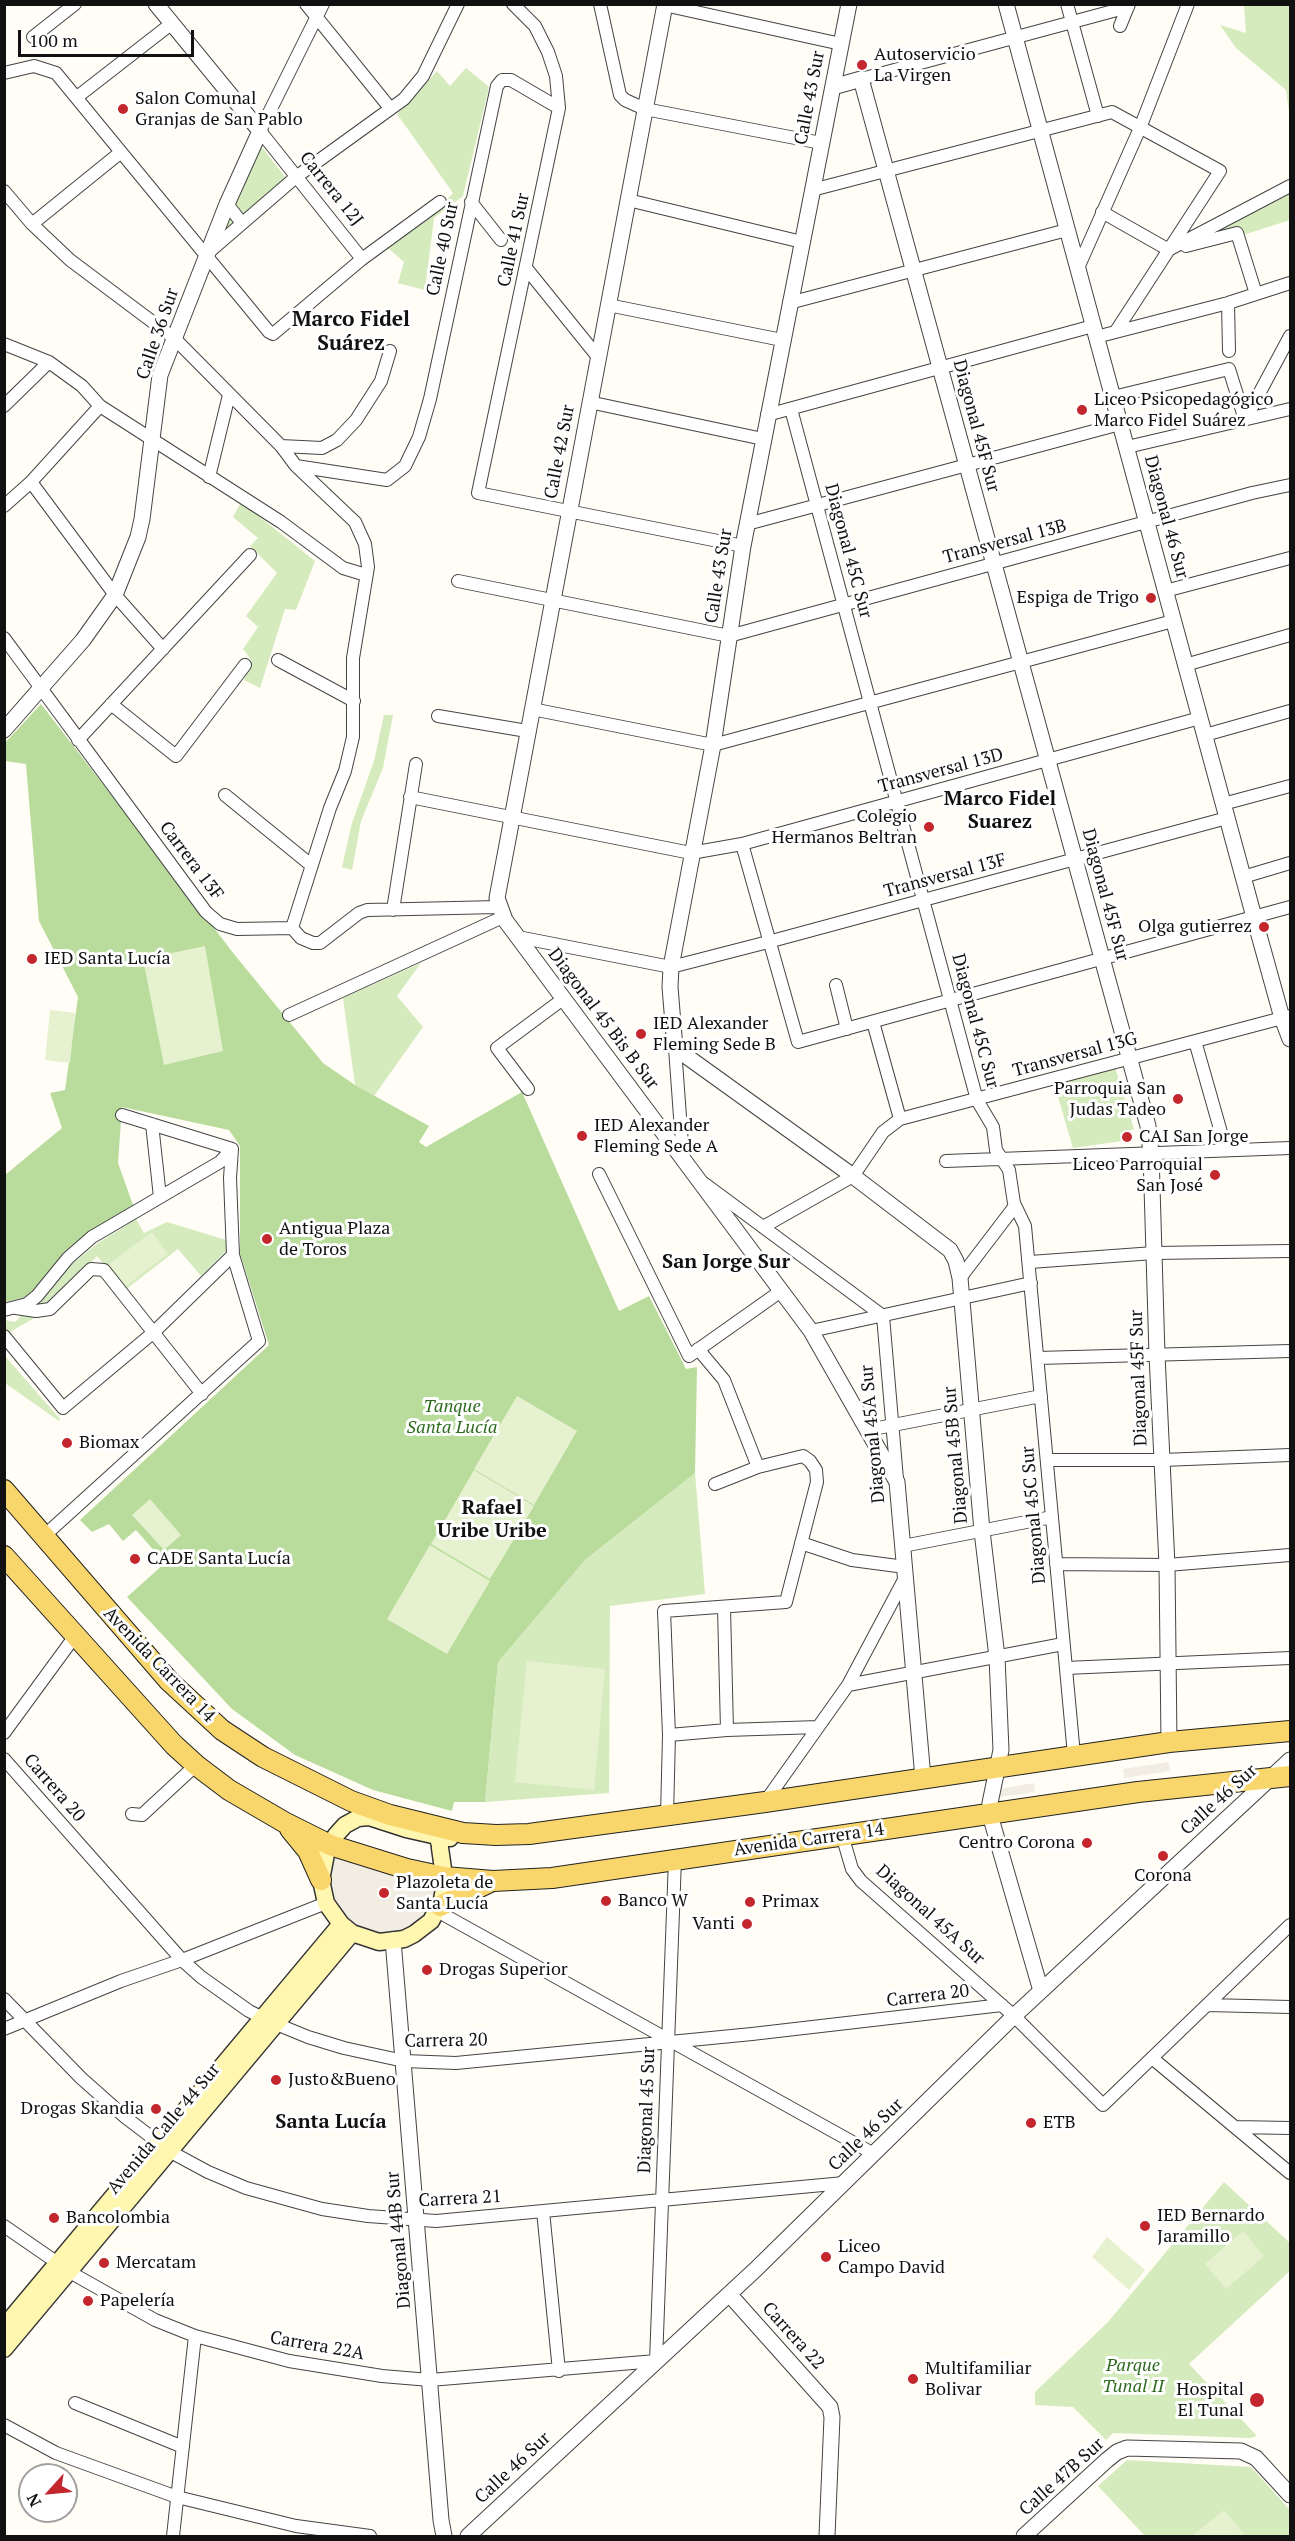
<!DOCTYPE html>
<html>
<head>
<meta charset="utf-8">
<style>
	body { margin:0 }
	#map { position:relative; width:1295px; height:2541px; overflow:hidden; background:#fffdf5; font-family:"PT Serif",serif }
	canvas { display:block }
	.frame { position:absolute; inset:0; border:6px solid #111; pointer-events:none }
	.north { position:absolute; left:18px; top:2463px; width:60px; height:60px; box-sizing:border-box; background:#fff; border:2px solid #a0a0a0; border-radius:50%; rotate:243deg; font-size:16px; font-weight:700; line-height:24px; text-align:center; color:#111 }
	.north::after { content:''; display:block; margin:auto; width:21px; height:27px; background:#c4262e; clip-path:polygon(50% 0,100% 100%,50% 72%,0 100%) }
	.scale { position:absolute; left:18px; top:30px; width:176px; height:27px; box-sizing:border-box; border:3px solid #111; border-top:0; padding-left:8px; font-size:18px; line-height:21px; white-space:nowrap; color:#111; -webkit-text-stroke:4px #fff; paint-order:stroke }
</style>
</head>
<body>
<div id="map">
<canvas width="1295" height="2541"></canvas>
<div class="frame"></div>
<div class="north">N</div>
<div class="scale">100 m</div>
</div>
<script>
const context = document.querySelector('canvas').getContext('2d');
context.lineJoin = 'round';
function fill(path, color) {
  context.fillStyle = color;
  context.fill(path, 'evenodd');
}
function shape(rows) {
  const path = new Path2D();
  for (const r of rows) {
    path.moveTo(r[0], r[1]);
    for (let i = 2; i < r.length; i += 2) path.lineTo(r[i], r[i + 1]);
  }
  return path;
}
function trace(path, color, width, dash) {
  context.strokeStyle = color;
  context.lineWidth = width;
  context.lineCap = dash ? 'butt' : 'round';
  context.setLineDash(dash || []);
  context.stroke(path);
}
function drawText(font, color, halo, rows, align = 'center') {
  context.font = font + ' "PT Serif",serif';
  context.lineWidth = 6;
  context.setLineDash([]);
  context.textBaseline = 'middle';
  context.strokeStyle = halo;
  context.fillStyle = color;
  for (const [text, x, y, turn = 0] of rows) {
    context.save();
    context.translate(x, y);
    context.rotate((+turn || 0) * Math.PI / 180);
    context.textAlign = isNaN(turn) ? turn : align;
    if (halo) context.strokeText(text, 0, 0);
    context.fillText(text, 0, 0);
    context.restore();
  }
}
fill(shape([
	[1244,5,1290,5,1290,119,1286,90,1236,48,1220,25,1246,33],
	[466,68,489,87,463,196,434,218,425,290,398,283,404,262,388,248,439,208,453,193,397,114,437,71,450,86],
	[260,145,286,178,222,233],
	[1290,190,1290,220,1243,235,1240,227,1198,239],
	[241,502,315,561,296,610,285,609,260,688,244,680,252,661,243,649,258,627,246,616,277,573,250,546,258,538,233,517],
	[384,715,393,715,383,768,361,821,352,870,342,867,352,823,374,761],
	[421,963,397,996,423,1027,374,1096,355,1085,343,998],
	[1115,1067,1134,1129,1120,1133,1122,1141,1073,1148,1054,1083],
	[136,1219,144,1233,167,1222,226,1240,226,1251,201,1276,178,1249,125,1290,97,1256,50,1309,5,1335,5,1320,15,1322,67,1268,98,1243],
	[5,1356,60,1419,59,1421,5,1383],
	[695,1473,705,1594,610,1606,609,1793,485,1802,498,1662,585,1560],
	[1224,2182,1290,2243,1290,2271,1189,2364,1257,2436,1250,2438,1113,2433,1106,2440,1073,2407,1035,2405,1035,2392,1108,2322],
	[1127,2460,1251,2467,1290,2510,1290,2536,1145,2536,1098,2486]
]), '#d5ebbd');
fill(shape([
	[41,704,234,954,323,1063,355,1085,429,1126,419,1142,426,1147,522,1092,619,1311,649,1296,686,1369,697,1367,695,1473,585,1560,498,1662,485,1802,454,1802,452,1811,373,1790,295,1755,232,1709,127,1597,165,1563,136,1530,123,1541,109,1524,92,1532,80,1520,269,1345,240,1253,240,1146,229,1130,122,1107,118,1163,133,1205,76,1242,30,1296,5,1302,5,1175,62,1128,50,1093,65,1090,78,997,39,921,26,764,5,761,4,744]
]), '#b9dc9c');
fill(shape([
	[205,946,223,1051,164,1065,143,959],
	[50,1010,75,1013,70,1063,45,1060],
	[152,1232,168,1254,126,1286,109,1264],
	[517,1396,577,1431,534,1505,474,1469],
	[474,1470,534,1506,490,1579,431,1544],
	[150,1499,181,1535,164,1550,132,1515],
	[430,1545,490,1581,447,1654,387,1619],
	[527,1661,605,1669,594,1790,515,1782],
	[1243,2231,1264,2256,1226,2289,1205,2264],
	[1107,2237,1145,2270,1129,2290,1092,2257],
	[1224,2510,1244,2534,1240,2536,1192,2536]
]), '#e6f2cf');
fill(shape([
	[1169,1762,1170,1771,1124,1778,1123,1769],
	[1034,1783,1035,1792,998,1797,1000,1789],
	[335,1853,439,1880,436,1898,427,1914,413,1926,397,1932,379,1934,362,1929,347,1919,336,1905,330,1888,330,1870]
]), '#f1ede2');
const minor = shape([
	[306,4,390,108],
	[323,4,260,131,362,259],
	[513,4,535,26,548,52,556,76,559,108,478,493,743,546],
	[600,4,620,95,625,100,645,109,821,143],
	[1067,4,1098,116],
	[664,5,841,44],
	[1120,26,1129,4],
	[33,37,75,4],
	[4,73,34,66,56,73,269,332,273,334,362,259,440,202],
	[861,79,1128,7],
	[77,97,171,24],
	[812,190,1112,112,1220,171,1116,331],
	[4,191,32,224,70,260,174,338,281,446,296,466,355,522,365,544,368,567,353,658,353,737,345,771,330,808,292,928],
	[628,200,802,242],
	[471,202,501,240],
	[227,204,242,223],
	[1102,212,1169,250],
	[32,224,121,152],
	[1186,246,1237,233,1256,294],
	[1170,249,1290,186],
	[209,252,296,177,404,99,423,76,458,4],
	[526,268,598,357],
	[1078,268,1140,128,1188,4],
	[789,303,1067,230],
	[1228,303,1229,351],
	[608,305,782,340],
	[1096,337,1228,303,1290,283],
	[4,344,49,362,82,386,100,406,281,522,343,568,366,575],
	[1113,397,1229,369,1245,420],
	[589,402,763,439],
	[4,406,49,362],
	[791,409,977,1100,993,1127,996,1150,1009,1170,1014,1203,1025,1226,1074,1755],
	[767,415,1093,326],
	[1245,420,1290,336],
	[281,446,322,448,337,440,356,420,381,381,390,351],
	[1127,447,1290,409],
	[296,466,387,480,405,466,419,437,430,399,497,86,502,80,511,80,559,108],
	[209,477,229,395],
	[31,482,115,595,163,649],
	[4,506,31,482,100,406],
	[747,524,1120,424],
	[458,581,729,636,1252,493,1290,485],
	[1165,591,1290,558],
	[4,638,206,912,220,924,237,929,292,928,301,938,313,943,320,943,359,913,367,910,498,907],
	[278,660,354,701],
	[1185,665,1290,635],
	[111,704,176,756,245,665],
	[532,709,713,745,1173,621],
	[438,716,527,731],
	[1205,735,1290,711],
	[78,740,250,555],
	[225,795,311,865],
	[410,797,691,853,742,844,1200,718],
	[1223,804,1290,786],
	[742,844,798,1042,1290,907],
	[1243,877,1290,863],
	[393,910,416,764],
	[518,937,671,967,768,942,1227,818],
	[836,985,847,1029],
	[289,1015,503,917],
	[873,1022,900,1119],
	[1195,1041,1226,1150],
	[675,1048,683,1158],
	[528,1089,497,1048,563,999],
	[122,1115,232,1149],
	[152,1124,160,1197],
	[946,1161,1290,1148],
	[599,1174,689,1356,781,1291],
	[705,1184,883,1316,897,1479],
	[763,1227,853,1176,883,1132,900,1119,1290,1016],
	[1030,1262,1154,1253,1290,1251],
	[960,1278,1015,1206],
	[16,1308,36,1311,50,1309,91,1269,104,1270,202,1394],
	[4,1310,27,1304,37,1296,68,1258,92,1237,220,1162,232,1149],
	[811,1331,1031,1283],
	[4,1336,63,1408,154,1332,233,1255],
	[698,1349,724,1380,758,1467],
	[1038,1358,1290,1351],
	[868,1430,1041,1396],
	[1047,1460,1162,1460,1290,1455],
	[44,1536,259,1341,233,1255,230,1178,232,1149],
	[801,1543,852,1560,905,1567],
	[903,1546,1052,1517],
	[1056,1564,1167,1565,1290,1555],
	[724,1608,727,1730],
	[1066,1668,1290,1658],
	[848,1685,1063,1644],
	[4,1733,75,1636],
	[669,1735,727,1730,818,1727],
	[4,1759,182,1960,201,1977,249,2011,269,2021,308,2037,344,2048,404,2061,456,2063,752,2034,1002,2005],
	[765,1802,848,1685,906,1576],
	[132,1814,142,1815,196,1765],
	[667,1816,669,1735,664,1611,786,1602,817,1482,816,1470,810,1461,803,1456,758,1467,715,1484],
	[842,1835,852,1869,861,1881,1014,2016,1103,2105,1290,1925],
	[437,1911,874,2154],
	[4,1999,81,2078,125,2117,171,2152,208,2172,246,2188,322,2209,368,2216,436,2221,844,2183],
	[1207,2005,1290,2007],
	[4,2029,121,1981,182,1960,326,1903],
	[1152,2058,1290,2173],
	[1236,2127,1290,2128],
	[543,2211,559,2371],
	[4,2226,75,2275,155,2320,195,2336,289,2361,382,2376,430,2380,656,2361,675,1859],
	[75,2403,183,2447],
	[4,2425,56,2453,177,2497,296,2526,370,2536],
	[173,2536,195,2336]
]);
const tertiary = shape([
	[665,4,497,898,505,920,811,1331,897,1482,923,1778],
	[849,4,743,546,713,745,671,967,670,987,675,1048,853,1176,950,1250,956,1261,960,1278,982,1531,997,1657,1001,1750,990,1803,990,1815,1041,1991],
	[1006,4,1254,917,1282,1018,1290,1039],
	[833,87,861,79,1148,1126,1151,1153,1157,1355,1167,1565,1169,1742],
	[4,730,83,640,115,595,138,537,142,519,160,375,227,204,260,131,156,4],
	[393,1940,441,2520,444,2536],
	[729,2294,830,2407,832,2417,827,2536],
	[468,2536,755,2270,1014,2016,1290,1760],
	[1024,2536,1107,2460,1117,2452,1127,2448,1241,2451,1256,2458,1290,2495]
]);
const secondary = shape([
	[434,1827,440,1845,440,1848,445,1883,442,1900,431,1921,414,1934,404,1939,379,1942,352,1933,341,1924,326,1903,321,1880,326,1854,336,1835,345,1825,358,1818,369,1817,406,1829,437,1836,450,1838],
	[4,2327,341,1924],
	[4,2349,352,1933]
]);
const primary = shape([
	[4,1490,169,1681,222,1730,263,1757,351,1801,390,1815,463,1833,496,1835,529,1834,765,1802,1169,1742,1290,1731],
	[4,1556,174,1745,196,1765,229,1790,284,1822,330,1845,407,1869,444,1877,493,1881,552,1878,1138,1792,1290,1776],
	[290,1829,308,1851,321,1880],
	[440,1906,488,1883]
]);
trace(minor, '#444', 14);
trace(tertiary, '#444', 17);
trace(secondary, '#333', 19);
trace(primary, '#222', 22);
trace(minor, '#fff', 12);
trace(tertiary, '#fff', 15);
trace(secondary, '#fff6b0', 16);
trace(primary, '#f9d66b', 20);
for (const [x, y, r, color] of [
	[862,65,6,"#c4262e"],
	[123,109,6,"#c4262e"],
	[1082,410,6,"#c4262e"],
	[1151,598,6,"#c4262e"],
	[929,827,6,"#c4262e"],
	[1264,927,6,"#c4262e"],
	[32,959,6,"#c4262e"],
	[641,1034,6,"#c4262e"],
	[1178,1099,6,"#c4262e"],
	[582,1136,6,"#c4262e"],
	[1127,1137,6,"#c4262e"],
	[1215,1175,6,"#c4262e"],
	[267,1239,6,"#c4262e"],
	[67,1443,6,"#c4262e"],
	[135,1559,6,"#c4262e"],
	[1087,1843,6,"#c4262e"],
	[1163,1856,6,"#c4262e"],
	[384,1893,6,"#c4262e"],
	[606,1901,6,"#c4262e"],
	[750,1902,6,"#c4262e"],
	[747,1924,6,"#c4262e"],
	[427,1970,6,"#c4262e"],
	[276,2080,6,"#c4262e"],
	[156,2109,6,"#c4262e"],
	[1031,2123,6,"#c4262e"],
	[54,2218,6,"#c4262e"],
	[1145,2226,6,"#c4262e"],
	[826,2257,6,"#c4262e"],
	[104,2263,6,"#c4262e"],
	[88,2301,6,"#c4262e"],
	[913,2379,6,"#c4262e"],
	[1257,2400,8,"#c4262e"]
]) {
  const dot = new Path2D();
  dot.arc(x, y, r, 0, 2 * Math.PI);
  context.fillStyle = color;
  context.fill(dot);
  trace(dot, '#fff', 2);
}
drawText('18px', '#111', '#fff', [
	["Autoservicio",874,55],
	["La Virgen",874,76],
	["Salon Comunal",135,99],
	["Granjas de San Pablo",135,120],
	["Liceo Psicopedagógico",1094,400],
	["Marco Fidel Suárez",1094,421],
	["Espiga de Trigo",1139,598,"right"],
	["Colegio",917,817,"right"],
	["Hermanos Beltran",917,838,"right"],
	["Olga gutierrez",1252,927,"right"],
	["IED Santa Lucía",44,959],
	["IED Alexander",653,1024],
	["Fleming Sede B",653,1045],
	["Parroquia San",1166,1089,"right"],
	["Judas Tadeo",1166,1110,"right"],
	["IED Alexander",594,1126],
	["Fleming Sede A",594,1147],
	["CAI San Jorge",1139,1137],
	["Liceo Parroquial",1203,1165,"right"],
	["San José",1203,1186,"right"],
	["Antigua Plaza",279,1229],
	["de Toros",279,1250],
	["Biomax",79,1443],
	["CADE Santa Lucía",147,1559],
	["Centro Corona",1075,1843,"right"],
	["Corona",1163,1876,"center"],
	["Plazoleta de",396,1883],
	["Santa Lucía",396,1904],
	["Banco W",618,1901],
	["Primax",762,1902],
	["Vanti",735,1924,"right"],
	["Drogas Superior",439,1970],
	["Justo&Bueno",288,2080],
	["Drogas Skandia",144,2109,"right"],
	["ETB",1043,2123],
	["IED Bernardo",1157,2216],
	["Jaramillo",1157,2237],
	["Bancolombia",66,2218],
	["Liceo",838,2247],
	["Campo David",838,2268],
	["Mercatam",116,2263],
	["Papelería",100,2301],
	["Multifamiliar",925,2369],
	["Bolivar",925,2390],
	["Hospital",1244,2390,"right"],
	["El Tunal",1244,2411,"right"]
], 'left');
drawText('18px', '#111', '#fff', [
	["Calle 43 Sur",810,98,-79],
	["Carrera 12J",331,189,51],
	["Calle 41 Sur",514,240,-78],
	["Calle 40 Sur",443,249,-78],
	["Calle 36 Sur",158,334,-71],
	["Diagonal 45F Sur",976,426,75],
	["Calle 42 Sur",560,452,-79],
	["Diagonal 46 Sur",1166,517,75],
	["Transversal 13B",1005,542,-15],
	["Diagonal 45C Sur",848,551,75],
	["Calle 43 Sur",719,576,-81],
	["Transversal 13D",941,771,-15],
	["Carrera 13F",191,861,53],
	["Transversal 13F",945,876,-15],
	["Diagonal 45F Sur",1105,895,75],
	["Diagonal 45 Bis B Sur",603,1019,53],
	["Diagonal 45C Sur",975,1021,75],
	["Transversal 13G",1075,1055,-15],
	["Diagonal 45F Sur",1139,1378,-92],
	["Diagonal 45A Sur",873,1434,-95],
	["Diagonal 45B Sur",956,1455,-95],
	["Diagonal 45C Sur",1034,1515,-95],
	["Avenida Carrera 14",159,1665,46],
	["Carrera 20",54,1788,49],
	["Calle 46 Sur",1219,1800,-42],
	["Avenida Carrera 14",809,1840,-8],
	["Diagonal 45A Sur",930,1915,42],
	["Carrera 20",928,1996,-7],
	["Carrera 20",446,2041,-1],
	["Diagonal 45 Sur",647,2110,-88],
	["Avenida Calle 44 Sur",164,2129,-50],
	["Calle 46 Sur",866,2135,-44],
	["Carrera 21",460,2199,-3],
	["Diagonal 44B Sur",399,2240,-95],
	["Carrera 22",793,2336,48],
	["Carrera 22A",317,2346,10],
	["Calle 46 Sur",513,2468,-43],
	["Calle 47B Sur",1062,2477,-42]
]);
drawText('italic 18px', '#2f6b1f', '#fff', [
	["Tanque",452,1407],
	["Santa Lucía",452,1428],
	["Parque",1133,2366],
	["Tunal II",1133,2387]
]);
drawText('bold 20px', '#111', '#fff', [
	["Marco Fidel",1000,799],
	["Suarez",1000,822],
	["San Jorge Sur",726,1262],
	["Rafael",492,1508],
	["Uribe Uribe",492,1531],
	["Santa Lucía",331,2122]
]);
drawText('bold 21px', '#111', '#fff', [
	["Marco Fidel",351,320],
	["Suárez",351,344]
]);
</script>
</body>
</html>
